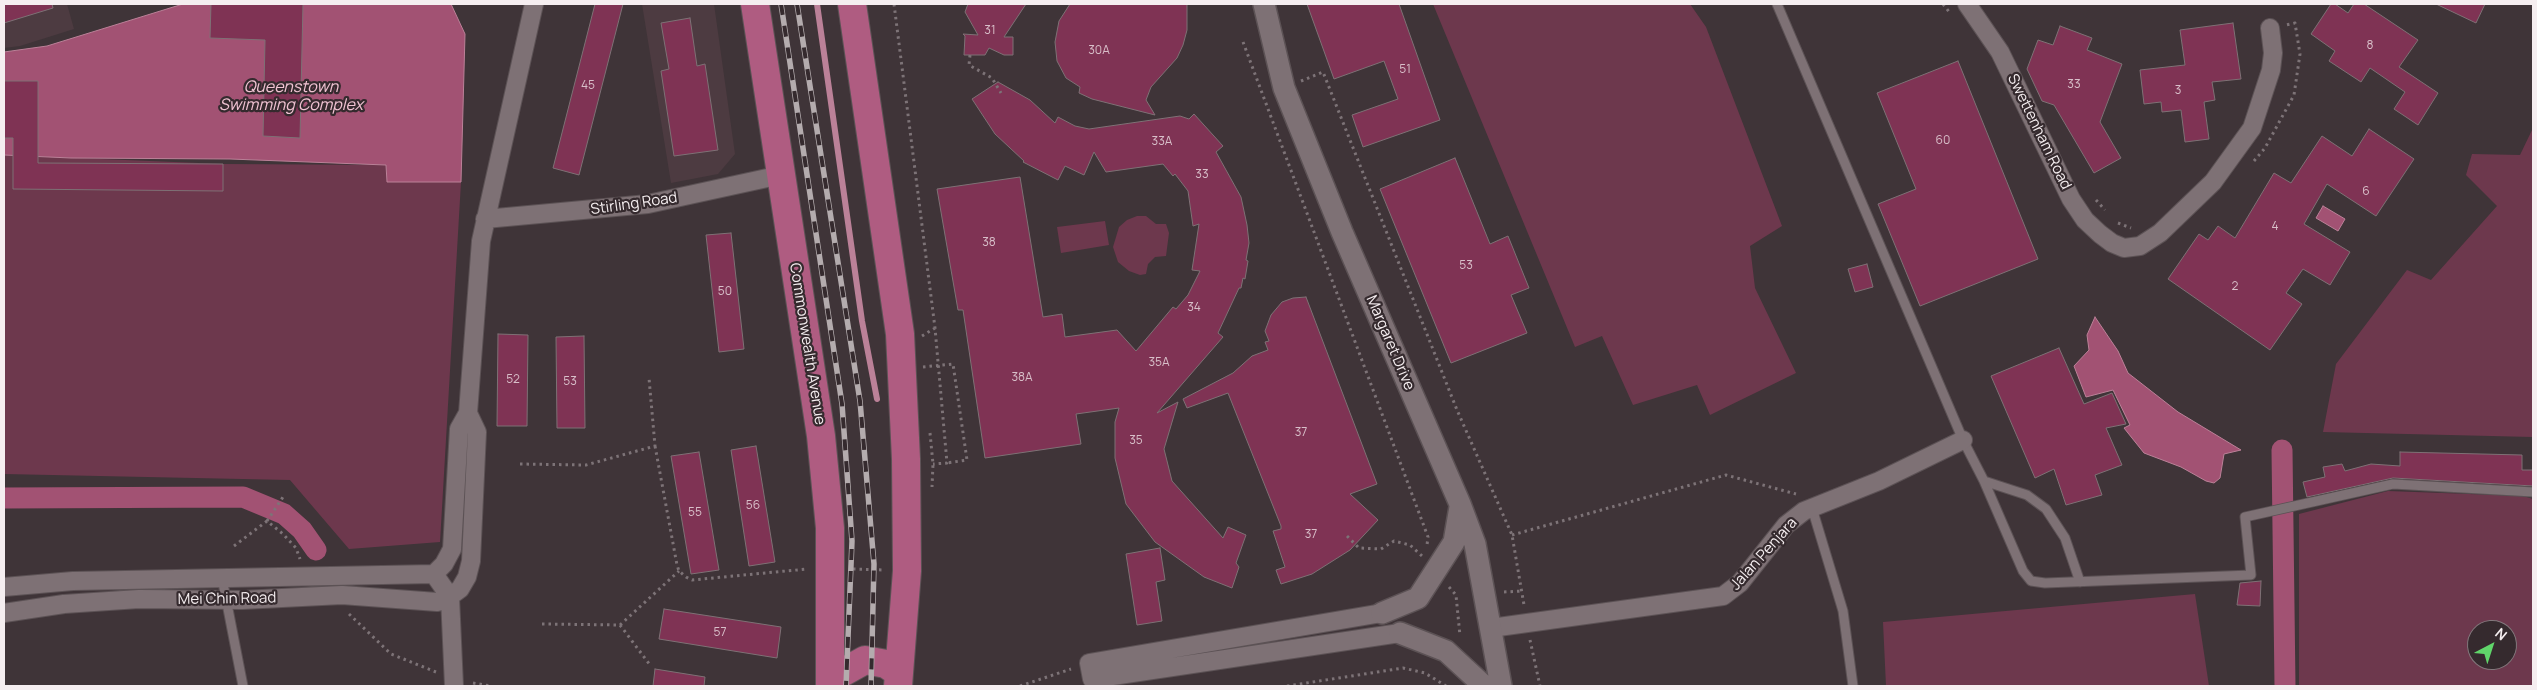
<!DOCTYPE html>
<html>
<head>
<meta charset="utf-8">
<style>
	body { margin:0 }
	#map { position:relative; width:2537px; height:690px; overflow:hidden; background:#3f3438; font-family:Manrope,sans-serif }
	canvas { display:block }
	.frame { position:absolute; inset:0; border:5px solid #f5eef0; pointer-events:none }
	.north { position:absolute; left:2467px; top:620px; width:50px; height:50px; box-sizing:border-box; background:#352a2e; border:1px solid #82787c; border-radius:50%; rotate:40deg; font-size:14px; font-weight:700; line-height:20px; text-align:center; color:#f5eef0 }
	.north::after { content:''; display:block; margin:auto; width:18px; height:22px; background:#60d56a; clip-path:polygon(50% 0,100% 100%,50% 72%,0 100%) }
</style>
</head>
<body>
<div id="map">
<canvas width="2537" height="690"></canvas>
<div class="frame"></div>
<div class="north">N</div>
</div>
<script>
const context = document.querySelector('canvas').getContext('2d');
context.lineJoin = 'round';
function fill(path, color) {
  context.fillStyle = color;
  context.fill(path, 'evenodd');
}
function shape(rows) {
  const path = new Path2D();
  for (const r of rows) {
    path.moveTo(r[0], r[1]);
    for (let i = 2; i < r.length; i += 2) path.lineTo(r[i], r[i + 1]);
  }
  return path;
}
function trace(path, color, width, dash) {
  context.strokeStyle = color;
  context.lineWidth = width;
  context.lineCap = dash ? 'butt' : 'round';
  context.setLineDash(dash || []);
  context.stroke(path);
}
function drawText(font, color, halo, rows, align = 'center') {
  context.font = font + ' Manrope,sans-serif';
  context.lineWidth = 4.5;
  context.setLineDash([]);
  context.textBaseline = 'middle';
  context.strokeStyle = halo;
  context.fillStyle = color;
  for (const [text, x, y, turn = 0] of rows) {
    context.save();
    context.translate(x, y);
    context.rotate((+turn || 0) * Math.PI / 180);
    context.textAlign = isNaN(turn) ? turn : align;
    if (halo) context.strokeText(text, 0, 0);
    context.fillText(text, 0, 0);
    context.restore();
  }
}
fill(shape([
	[4,4,67,4,74,29,20,46,4,48],
	[642,4,714,4,735,154,718,174,671,183]
]), '#4d3b41');
fill(shape([
	[1433,4,1690,4,1706,27,1782,226,1750,246,1755,288,1796,373,1710,415,1697,385,1633,405,1602,336,1575,347],
	[2533,128,2533,437,2323,432,2336,364,2407,270,2431,280,2497,206,2466,175,2472,154,2520,155],
	[4,155,223,164,386,165,387,182,461,182,440,542,349,549,290,480,4,474],
	[1137,216,1146,216,1156,224,1166,224,1169,233,1166,256,1155,257,1148,264,1146,274,1140,275,1129,271,1118,262,1113,247,1119,227,1127,220],
	[1105,221,1109,245,1061,253,1057,227],
	[2388,491,2523,496,2533,499,2533,686,2299,686,2299,514],
	[2477,630,2507,630,2507,660,2477,660],
	[2195,594,2209,686,1886,686,1883,622]
]), '#6d384d');
const water = shape([
	[183,4,451,4,465,34,461,182,387,182,386,165,230,159,71,158,4,155,4,52,47,46,183,4],
	[2323,206,2345,219,2338,231,2316,218,2323,206],
	[2095,317,2118,351,2128,373,2178,412,2241,450,2224,454,2220,478,2214,483,2206,481,2181,467,2144,453,2124,428,2130,425,2113,390,2086,397,2074,366,2089,350,2087,335,2095,317]
]);
fill(water, '#a25273');
trace(water, '#bb8198', 1);
trace(shape([
	[817,4,862,321,877,399]
]), '#bb8198', 6);
trace(shape([
	[2282,450,2285,686],
	[4,498,243,497,284,514,302,530,316,550]
]), '#a25273', 21);
const building = shape([
	[4,4,52,4,53,8,4,23,4,4],
	[211,4,303,4,300,138,263,136,265,40,210,38,211,4],
	[595,4,623,4,579,175,553,168,595,4],
	[968,4,1026,4,1004,37,1013,37,1013,55,1004,55,989,48,985,55,964,55,965,36,963,34,978,35,965,12,968,4],
	[1070,4,1187,4,1187,30,1183,45,1177,58,1151,87,1146,100,1155,115,1092,99,1079,93,1080,87,1066,78,1057,61,1055,42,1059,21,1070,4],
	[1307,4,1399,4,1440,120,1363,147,1352,115,1398,99,1384,61,1334,79,1307,4],
	[2331,4,2335,4,2348,13,2354,4,2364,4,2418,40,2399,67,2438,93,2418,125,2394,109,2405,92,2370,68,2361,82,2329,61,2335,51,2311,34,2331,4],
	[2436,4,2485,4,2476,23,2436,4],
	[690,18,697,66,705,64,718,150,674,156,661,71,669,69,661,23,690,18],
	[2233,23,2241,79,2212,82,2215,100,2204,102,2209,139,2185,142,2181,110,2162,112,2161,102,2144,104,2140,70,2185,65,2180,30,2233,23],
	[2060,26,2092,38,2087,50,2122,64,2100,122,2121,158,2094,173,2054,105,2042,101,2027,69,2038,40,2053,45,2060,26],
	[1958,61,2038,259,1920,306,1878,204,1916,189,1877,93,1958,61],
	[4,81,38,81,38,163,223,164,223,191,13,189,13,138,4,138,4,81],
	[998,82,1030,100,1055,123,1058,117,1075,126,1089,129,1180,116,1189,119,1194,114,1223,146,1216,152,1241,197,1247,225,1249,243,1246,260,1248,261,1245,279,1243,278,1241,288,1239,288,1218,333,1223,337,1157,413,1178,402,1164,449,1172,481,1223,538,1228,527,1246,535,1236,563,1239,567,1232,588,1204,577,1155,542,1126,504,1115,458,1115,422,1119,408,1076,414,1081,444,985,458,963,310,958,310,937,189,1020,177,1043,317,1062,314,1065,337,1117,330,1136,351,1173,307,1176,309,1188,295,1200,271,1192,270,1199,224,1193,226,1188,191,1175,174,1173,176,1163,164,1106,172,1094,152,1084,175,1065,166,1058,180,1023,162,1024,161,995,134,972,99,998,82],
	[2369,129,2414,159,2376,216,2327,184,2304,224,2350,252,2330,285,2303,269,2286,293,2302,304,2270,350,2168,279,2199,234,2208,240,2218,226,2235,238,2274,173,2291,183,2322,136,2352,156,2369,129],
	[1455,158,1490,244,1508,236,1529,288,1511,295,1527,333,1451,363,1380,189,1455,158],
	[731,233,744,349,719,352,706,235,731,233],
	[1867,264,1873,287,1855,292,1848,269,1867,264],
	[1306,297,1377,484,1350,494,1378,520,1350,550,1312,574,1281,584,1276,570,1285,567,1273,531,1281,529,1281,526,1228,393,1187,408,1183,399,1233,373,1252,356,1268,350,1265,342,1269,341,1265,331,1271,315,1282,302,1293,298,1306,297],
	[498,334,528,335,527,426,497,426,498,334],
	[584,336,585,428,557,428,556,337,584,336],
	[2059,348,2084,404,2112,393,2126,424,2106,428,2122,465,2095,475,2102,495,2066,505,2054,469,2035,478,1991,376,2059,348],
	[756,446,775,562,749,566,731,450,756,446],
	[699,452,719,570,691,574,671,456,699,452],
	[2400,452,2522,455,2522,470,2533,470,2533,486,2393,478,2307,497,2303,482,2325,477,2323,467,2342,464,2345,471,2371,464,2400,466,2400,452],
	[1160,548,1165,580,1156,582,1162,621,1137,625,1126,554,1160,548],
	[2261,581,2260,606,2237,605,2240,583,2261,581],
	[664,609,781,627,777,658,659,639,664,609],
	[655,669,705,677,704,686,653,686,655,669]
]);
fill(building, '#7f3354');
trace(building, '#7e7175', 1);
const service = shape([
	[1777,4,1963,440,1984,481,2023,571,2031,581,2045,583,2251,575,2245,517,2393,484,2533,492],
	[1984,481,2027,495,2046,509,2065,538,2080,582],
	[1812,508,1843,611,1853,686],
	[222,578,243,686]
]);
const minor = shape([
	[1967,4,2000,52,2071,199,2085,220,2100,234,2112,243,2124,248,2140,246,2160,233,2213,182,2252,128,2271,70,2273,53,2270,28],
	[485,219,648,204,781,175],
	[434,574,444,564,452,549,459,429,468,413,481,241,534,4],
	[434,574,450,597,454,686],
	[4,587,73,581,434,574],
	[4,613,64,604,139,599,242,600,342,595,437,602,445,600,460,589,467,577,471,561,477,432,468,413],
	[1382,613,1089,663,1092,679,1400,633],
	[1491,628,1723,596,1740,583,1786,525,1804,511,1879,481,1963,440]
]);
const tertiary = shape([
	[1264,4,1284,88,1342,232,1460,504,1475,544,1501,686],
	[1382,613,1418,598,1454,542,1460,507],
	[1400,633,1446,651,1484,686]
]);
const primary = shape([
	[755,4,821,436,830,528,830,686],
	[852,4,900,334,906,459,907,571,898,686],
	[831,679,865,660,886,664,899,673]
]);
trace(service, '#5c5255', 11);
trace(minor, '#5c5255', 20);
trace(tertiary, '#5c5255', 24);
trace(primary, '#5c5255', 30);
trace(shape([
	[894,4,935,328,947,463,933,464],
	[1943,4,1950,13],
	[1243,42,1428,537,1427,545],
	[970,55,969,65,992,78,1001,93],
	[1301,81,1323,72,1457,410,1512,535,1524,605],
	[2254,161,2265,148,2294,95,2300,54,2295,23,2286,25],
	[2096,200,2105,210],
	[2118,223,2131,228],
	[922,336,935,328],
	[923,367,953,364,967,460,947,463],
	[930,433,933,464,932,487],
	[655,446,677,565,679,571,686,577,692,580,807,569],
	[520,464,586,465,655,446,649,378],
	[267,521,283,497],
	[1512,535,1726,475,1796,494],
	[1347,536,1359,548,1381,549,1394,541,1410,545,1422,556],
	[234,546,267,521,283,534,296,548,300,559],
	[853,569,885,570],
	[1449,587,1456,595,1460,636],
	[1504,592,1522,591],
	[349,614,391,654,436,672],
	[542,624,620,625,679,571],
	[620,625,650,665],
	[1530,640,1540,686],
	[473,683,491,686],
	[1020,686,1071,669],
	[1287,686,1403,668,1425,673,1446,686]
]), '#7d7377', 3, [2.5, 4]);
trace(service, '#7e7175', 9);
trace(minor, '#7e7175', 18);
trace(tertiary, '#7e7175', 21);
trace(primary, '#af5c81', 28);
const rail = shape([
	[781,4,842,404,852,541,846,686],
	[797,4,860,401,874,564,871,686]
]);
trace(rail, '#b4acae', 5.5);
trace(rail, '#352a2e', 4, [11]);
drawText('12px', '#d8bfc9', null, [
	["31",990,31],
	["8",2370,46],
	["30A",1099,51],
	["51",1405,70],
	["33",2074,85],
	["45",588,86],
	["3",2178,91],
	["60",1943,141],
	["33A",1162,142],
	["33",1202,175],
	["6",2366,192],
	["4",2275,227],
	["38",989,243],
	["53",1466,266],
	["2",2235,287],
	["50",725,292],
	["34",1194,308],
	["35A",1159,363],
	["38A",1022,378],
	["52",513,380],
	["53",570,382],
	["37",1301,433],
	["35",1136,441],
	["56",753,506],
	["55",695,513],
	["37",1311,535],
	["57",720,633]
]);
drawText('15px', '#f5eef0', '#352a2e', [
	["Swettenham Road",2039,132,64],
	["Stirling Road",634,204,-8],
	["Margaret Drive",1390,343,67],
	["Commonwealth Avenue",807,344,81],
	["Jalan Penjara",1764,554,-48],
	["Mei Chin Road",227,599,-1]
]);
drawText('italic 16px', '#f1c3d3', '#352a2e', [
	["Queenstown",291,88],
	["Swimming Complex",291,106]
]);
</script>
</body>
</html>
